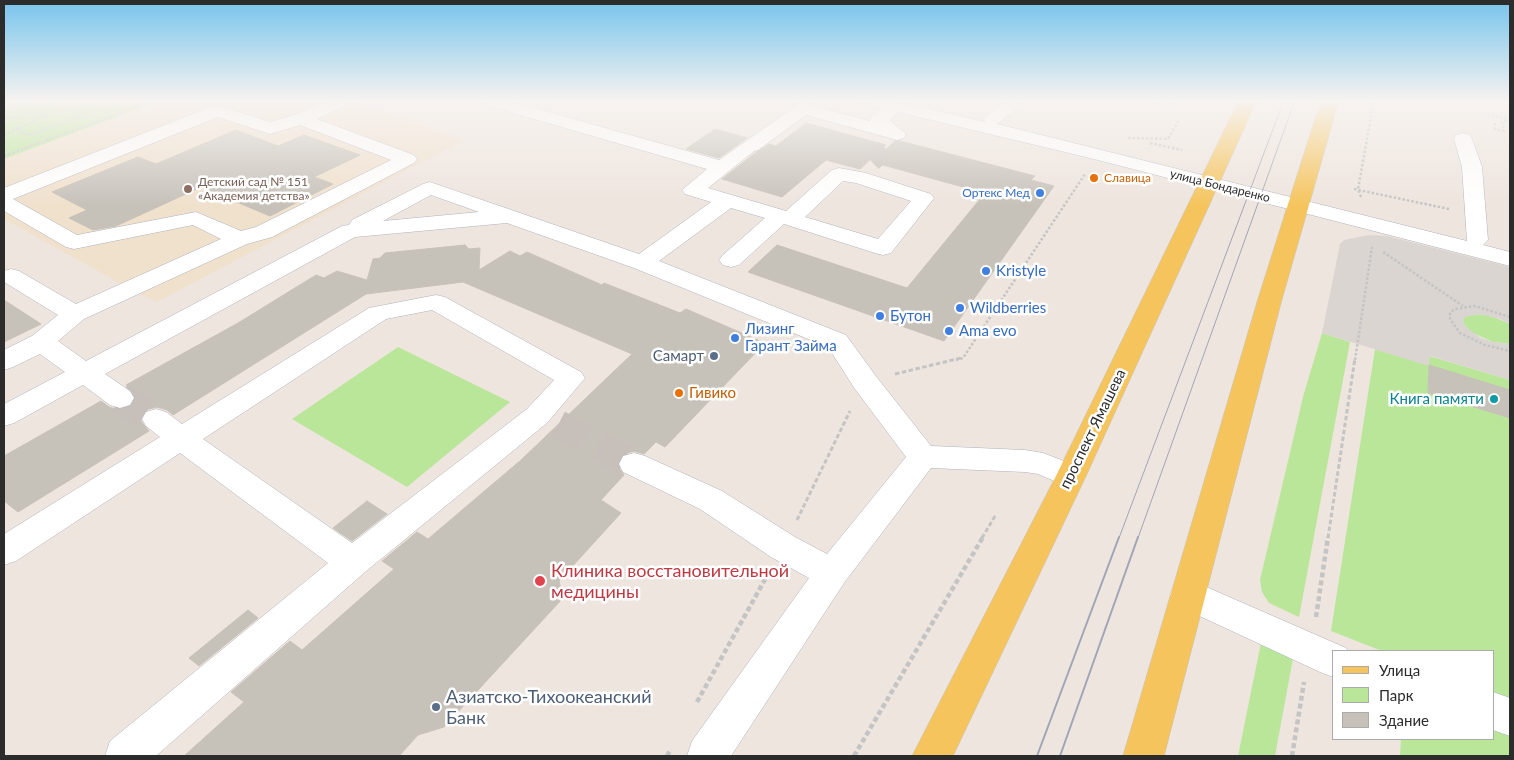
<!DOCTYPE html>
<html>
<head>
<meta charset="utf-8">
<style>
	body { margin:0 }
	#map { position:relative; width:1514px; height:760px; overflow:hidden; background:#eee5de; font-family:Lato,sans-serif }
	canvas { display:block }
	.frame { position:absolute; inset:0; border:5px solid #2c2c2c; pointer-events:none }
	.legend { position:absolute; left:1332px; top:650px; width:162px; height:90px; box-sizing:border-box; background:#fff; border:1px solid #ababab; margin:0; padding:6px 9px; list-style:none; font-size:15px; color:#2c2c2c }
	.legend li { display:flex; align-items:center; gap:10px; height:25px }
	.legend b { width:25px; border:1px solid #ababab }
</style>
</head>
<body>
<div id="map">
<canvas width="1514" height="760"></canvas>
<div class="frame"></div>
<ul class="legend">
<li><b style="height:6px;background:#f5c45c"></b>Улица</li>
<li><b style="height:14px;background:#bae699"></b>Парк</li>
<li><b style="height:14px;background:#c6c1b9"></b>Здание</li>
</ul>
</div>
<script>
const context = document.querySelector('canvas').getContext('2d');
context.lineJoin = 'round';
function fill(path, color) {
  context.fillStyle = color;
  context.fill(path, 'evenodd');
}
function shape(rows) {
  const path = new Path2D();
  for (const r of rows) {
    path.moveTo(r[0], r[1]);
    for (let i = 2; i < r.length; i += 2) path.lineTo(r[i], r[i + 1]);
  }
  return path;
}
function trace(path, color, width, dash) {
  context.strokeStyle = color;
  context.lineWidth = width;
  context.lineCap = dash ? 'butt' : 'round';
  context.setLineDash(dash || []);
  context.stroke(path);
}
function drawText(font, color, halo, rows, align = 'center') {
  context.font = font + ' Lato,sans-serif';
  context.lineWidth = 5;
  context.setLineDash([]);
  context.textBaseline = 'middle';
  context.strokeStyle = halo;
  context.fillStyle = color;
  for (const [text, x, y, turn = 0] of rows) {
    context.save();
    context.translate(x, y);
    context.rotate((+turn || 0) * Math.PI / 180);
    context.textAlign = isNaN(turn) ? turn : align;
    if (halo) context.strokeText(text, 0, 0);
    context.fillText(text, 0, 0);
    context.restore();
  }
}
fill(shape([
	[163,100,348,100,464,140,157,302,130,289,4,219,4,159]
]), '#f0e1cd');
fill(shape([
	[4,100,163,100,4,159],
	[1471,314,1489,315,1510,324,1510,344,1493,342,1471,332,1465,326,1463,321,1465,317],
	[1322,333,1350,342,1299,617,1269,603,1262,592,1260,580,1303,397],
	[398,347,510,402,407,487,292,419],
	[1375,349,1429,365,1429,356,1510,380,1510,756,1400,756,1401,739,1493,739,1493,651,1382,651,1331,631],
	[1262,638,1294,653,1275,756,1238,756]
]), '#bae699');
fill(shape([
	[1369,235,1387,236,1510,267,1510,324,1500,319,1479,314,1465,317,1463,321,1465,326,1481,338,1493,342,1510,344,1510,380,1430,356,1429,366,1322,333,1340,244,1344,240]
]), '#dad5d1');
const building = shape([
	[806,123,886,145,860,169,826,160,782,197,722,179,755,153,769,144,776,146,806,123],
	[715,129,747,138,719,158,686,149,715,129],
	[236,130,278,146,304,135,360,155,314,177,333,184,270,216,201,187,116,226,93,230,69,218,87,210,52,192,138,157,156,164,236,130],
	[895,141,900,141,1035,176,1031,180,1054,186,944,341,748,272,777,245,907,288,985,193,872,162,895,141],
	[465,245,469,249,480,248,479,270,510,251,520,256,527,252,602,285,604,283,680,313,686,309,765,343,665,447,656,442,644,454,634,451,621,455,617,465,624,475,601,500,621,513,559,581,563,598,444,727,418,735,399,756,184,756,244,702,231,692,290,641,302,650,394,569,382,561,417,532,428,539,521,460,632,354,463,282,366,294,173,415,167,410,157,407,145,410,140,420,149,431,18,512,4,501,4,456,101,401,109,407,119,410,131,407,136,397,126,385,238,323,316,275,324,278,337,271,367,280,373,259,380,258,385,253,465,245],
	[4,300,41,324,4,342,4,300],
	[1429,365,1510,390,1510,418,1428,393,1429,365],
	[367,501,387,514,352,541,333,528,367,501],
	[248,610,258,618,199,666,189,658,248,610]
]);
fill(building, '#c6c1b9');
trace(building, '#c9c1b7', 1);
trace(shape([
	[872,162,889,146]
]), '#c7c0ba', 19, [19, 9]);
trace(shape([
	[120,398,156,419],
	[558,425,634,464]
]), '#c7c0ba', 30, [30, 15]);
const minor = shape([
	[330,100,352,100,349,104,317,119,414,155,417,159,414,163,272,237,247,244,84,319,58,341,86,361,342,226,349,225,352,220,423,184,430,182,639,254,711,202,685,194,682,190,707,169,482,104,480,100,506,100,719,160,796,106,800,100,816,100,813,106,870,121,872,116,881,108,865,104,863,100,891,100,985,122,984,120,987,116,1006,100,1024,100,1022,104,997,124,1467,241,1462,167,1454,139,1456,135,1463,133,1470,135,1472,139,1482,167,1488,240,1483,245,1510,252,1510,266,1094,159,898,112,889,120,906,134,904,138,897,140,806,115,758,150,754,151,708,188,786,211,832,170,839,168,866,173,931,194,934,198,891,253,883,255,875,253,784,224,739,265,731,267,723,265,719,260,723,255,765,218,731,208,659,261,846,335,875,375,931,446,1025,450,1043,453,1082,468,1086,476,1082,484,1071,488,1038,474,1025,472,931,468,844,583,731,756,687,756,692,741,809,578,771,557,700,509,623,472,619,464,623,456,634,453,645,456,722,491,795,537,827,554,906,457,855,389,828,347,634,268,507,223,355,237,105,374,130,391,134,398,130,405,120,408,110,405,83,385,14,423,4,426,4,404,65,372,40,354,13,367,4,370,4,350,32,336,58,315,4,282,4,271,11,269,19,271,76,304,221,239,193,225,74,249,66,247,4,211,4,188,211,107,217,106,223,107,270,122,295,115,330,100],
	[218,117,270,134,300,125,391,160,256,227,241,231,196,212,77,235,13,199,218,117],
	[843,181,856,183,911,201,878,239,805,217,843,181],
	[431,195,479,212,383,221,431,195],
	[1156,100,1177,100,1174,104,1168,105,1159,104,1156,100],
	[436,295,445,297,581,372,585,378,547,423,365,572,156,756,105,756,110,741,328,563,180,453,16,561,4,565,4,534,160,437,146,426,142,419,146,412,156,409,166,412,182,424,369,308,436,295],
	[432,310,554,380,527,409,352,543,203,439,386,319,432,310],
	[1188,579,1346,648,1348,651,1333,651,1333,677,1320,672,1176,605,1170,594,1176,583,1188,579],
	[1493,692,1510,698,1510,736,1493,730,1493,692]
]);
const major = shape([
	[1239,100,1257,100,1086,476,953,756,912,756,1056,476,1239,100],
	[1321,100,1339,100,1282,299,1164,756,1123,756,1258,299,1321,100]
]);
trace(minor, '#aeb2bc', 1);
trace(major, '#c4c4c4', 1);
trace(shape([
	[48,100,56,105,70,105],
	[4,108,35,100],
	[1487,115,1510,119],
	[4,117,43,116],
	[1495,123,1495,129,1504,131,1502,122,1510,120],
	[18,128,24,134,33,134,86,114,109,100],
	[4,135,44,116,91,100],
	[1128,138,1168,139,1179,120],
	[1150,143,1182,150],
	[4,156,155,100],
	[1354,189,1449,209],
	[1361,197,1358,189,1374,100],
	[1383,252,1463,306],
	[1510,317,1475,306,1455,309,1450,313,1450,319,1460,333,1485,345,1510,351],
	[956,360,963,358,1085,174],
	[1355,360,1372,247]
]), '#c4c4c4', 2.5, [2.5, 2]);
trace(shape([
	[895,374,961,358],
	[797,520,850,411],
	[982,538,995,516],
	[1328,538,1355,358]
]), '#c4c4c4', 3, [4.5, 2.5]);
trace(shape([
	[1316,617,1328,537],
	[697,702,768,574],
	[667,756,671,749],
	[854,756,983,537],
	[1292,756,1304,682]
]), '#c4c4c4', 4.5, [5, 3]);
fill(minor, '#fff');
fill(major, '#f5c45c');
trace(shape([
	[1119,538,1284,100],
	[1138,538,1295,100]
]), '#a0a5b7', 1);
trace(shape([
	[1037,756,1119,537],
	[1060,756,1138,537]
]), '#a0a5b7', 2);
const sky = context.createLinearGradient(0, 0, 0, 206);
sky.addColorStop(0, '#77c4ec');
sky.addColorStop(0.49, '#f7f3f0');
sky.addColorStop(1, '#f7f3f000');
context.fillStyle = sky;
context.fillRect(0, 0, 1514, 206);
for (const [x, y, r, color] of [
	[1094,178,5,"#e8710a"],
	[188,189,5,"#8d6e63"],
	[1040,193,5,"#3f7fe0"],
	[986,271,5,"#3f7fe0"],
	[960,308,5,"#3f7fe0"],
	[880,316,5,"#3f7fe0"],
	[949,331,5,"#3f7fe0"],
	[735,338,5,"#3f7fe0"],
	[714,356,5,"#5c6f8a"],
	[679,393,5,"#e8710a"],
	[1494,399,5,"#0f9aa8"],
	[540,581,6,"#e0444e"],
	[436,707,5,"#5c6f8a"]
]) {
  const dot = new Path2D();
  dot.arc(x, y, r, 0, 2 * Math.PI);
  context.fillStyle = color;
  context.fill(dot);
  trace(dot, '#fff', 2);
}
drawText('12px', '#c56008', '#fff', [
	["Славица",1104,178]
], 'left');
drawText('12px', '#785e54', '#fff', [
	["Детский сад № 151",198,182],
	["«Академия детства»",198,196]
], 'left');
drawText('12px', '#2c2c2c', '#fff', [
	["улица Бондаренко",1220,186,14]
]);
drawText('12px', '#366cbe', '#fff', [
	["Ортекс Мед",1030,193]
], 'right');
drawText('15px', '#366cbe', '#fff', [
	["Kristyle",996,271],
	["Wildberries",970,308],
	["Бутон",890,316],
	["Лизинг",745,329],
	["Гарант Займа",745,346],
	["Ama evo",959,331]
], 'left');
drawText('15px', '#4e5e75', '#fff', [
	["Самарт",704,356]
], 'right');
drawText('15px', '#c56008', '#fff', [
	["Гивико",689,393]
], 'left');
drawText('15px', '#0d838f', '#fff', [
	["Книга памяти",1484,399]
], 'right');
drawText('15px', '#2c2c2c', '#fff', [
	["проспект Ямашева",1093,429,-64]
]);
drawText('18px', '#be3a42', '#fff', [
	["Клиника восстановительной",551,571],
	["медицины",551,592]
], 'left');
drawText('18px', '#4e5e75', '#fff', [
	["Азиатско-Тихоокеанский",446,697],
	["Банк",446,718]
], 'left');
</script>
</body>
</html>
